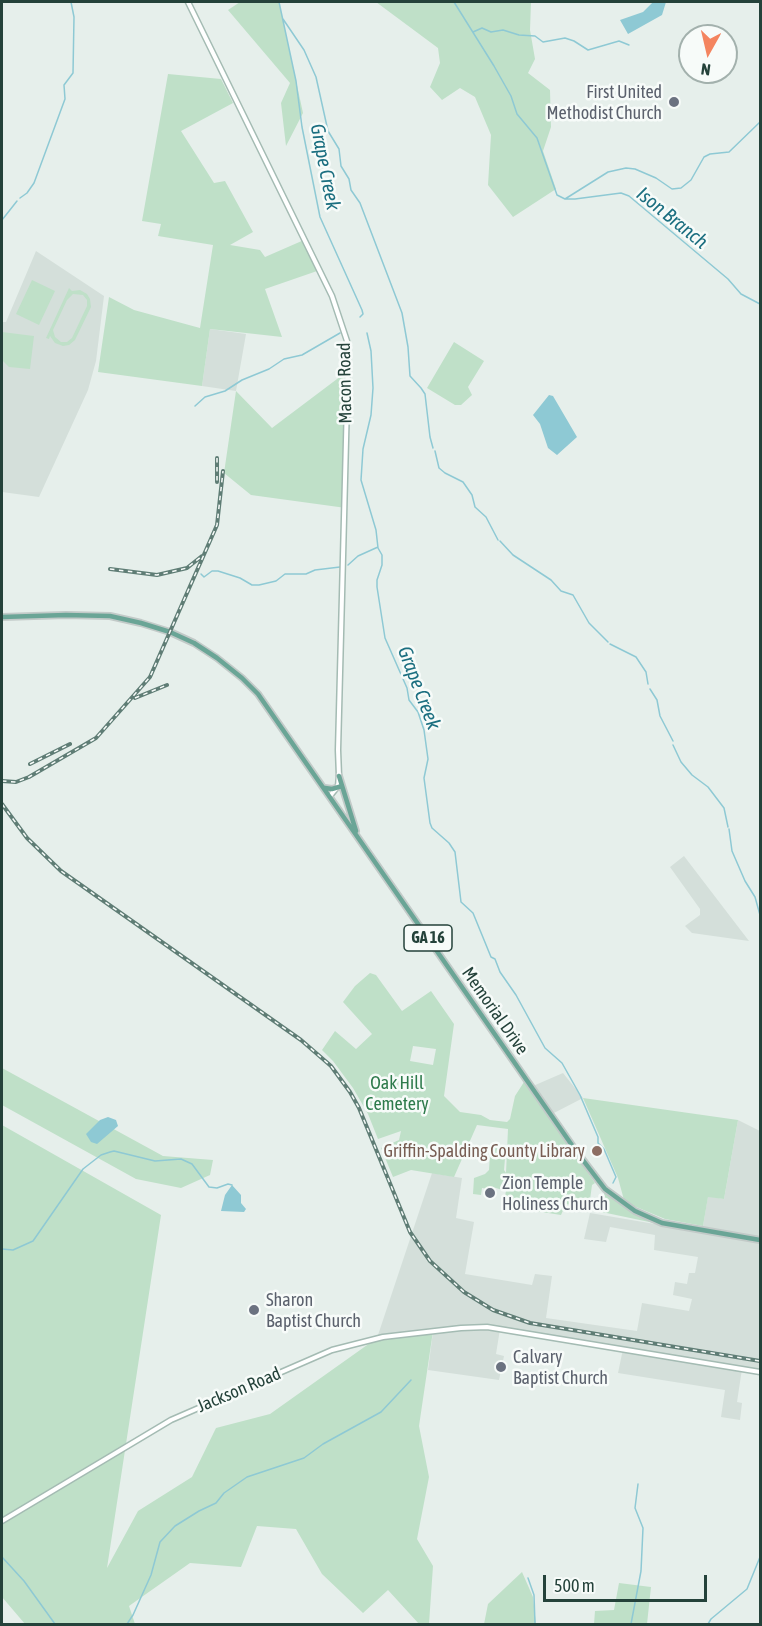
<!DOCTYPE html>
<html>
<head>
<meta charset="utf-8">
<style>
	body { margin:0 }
	#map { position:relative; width:762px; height:1626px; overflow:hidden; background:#e6efeb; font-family:"Asap Condensed",sans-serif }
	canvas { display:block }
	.frame { position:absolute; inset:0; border:3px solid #24423a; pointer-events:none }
	.north { position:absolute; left:678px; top:24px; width:60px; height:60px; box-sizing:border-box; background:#f7fbf9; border:2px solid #a3b1ad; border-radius:50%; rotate:188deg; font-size:16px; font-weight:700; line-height:24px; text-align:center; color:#24423a }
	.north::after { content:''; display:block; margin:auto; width:21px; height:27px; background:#f4845f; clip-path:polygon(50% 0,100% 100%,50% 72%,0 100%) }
	.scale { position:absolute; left:543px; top:1575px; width:164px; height:27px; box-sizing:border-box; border:3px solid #24423a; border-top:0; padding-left:8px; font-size:18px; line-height:21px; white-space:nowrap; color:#24423a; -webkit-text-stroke:4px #f7fbf9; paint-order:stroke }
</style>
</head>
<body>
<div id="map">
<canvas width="762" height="1626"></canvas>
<div class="frame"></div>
<div class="north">N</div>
<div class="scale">500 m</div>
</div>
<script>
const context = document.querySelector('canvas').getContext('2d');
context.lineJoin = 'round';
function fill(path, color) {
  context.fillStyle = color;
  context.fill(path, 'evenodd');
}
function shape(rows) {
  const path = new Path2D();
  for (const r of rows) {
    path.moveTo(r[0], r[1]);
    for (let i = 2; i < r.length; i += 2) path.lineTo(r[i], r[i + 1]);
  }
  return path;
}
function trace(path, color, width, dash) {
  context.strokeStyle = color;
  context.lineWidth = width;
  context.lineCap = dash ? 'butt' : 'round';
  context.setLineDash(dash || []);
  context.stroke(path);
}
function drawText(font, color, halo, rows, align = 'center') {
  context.font = font + ' "Asap Condensed",sans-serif';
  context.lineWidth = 5;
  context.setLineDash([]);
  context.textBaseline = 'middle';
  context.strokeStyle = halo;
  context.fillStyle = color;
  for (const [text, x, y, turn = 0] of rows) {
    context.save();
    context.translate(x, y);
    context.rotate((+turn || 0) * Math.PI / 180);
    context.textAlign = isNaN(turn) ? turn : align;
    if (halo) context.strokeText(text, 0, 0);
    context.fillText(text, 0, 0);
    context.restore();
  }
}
fill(shape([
	[36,251,104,296,96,361,88,390,39,497,2,492,2,322,6,322],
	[210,329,246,334,236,391,202,386],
	[684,856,749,941,692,933,685,926,700,915,700,909,670,867],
	[563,1073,583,1098,552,1114,533,1086],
	[738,1120,760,1131,760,1372,742,1369,737,1402,742,1403,740,1420,721,1417,725,1390,618,1373,623,1349,500,1329,496,1354,504,1356,499,1380,428,1370,433,1332,377,1338,432,1173,462,1178,456,1218,474,1222,465,1274,532,1285,535,1274,552,1276,546,1318,637,1331,642,1303,689,1311,692,1299,673,1295,675,1282,687,1284,689,1273,695,1273,698,1257,654,1250,655,1235,610,1227,606,1242,584,1239,590,1213,702,1232,708,1196,724,1199]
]), '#d4dfda');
fill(shape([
	[240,2,279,2,303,113,286,146,281,103,290,83,228,10],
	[376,2,531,2,530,30,535,59,528,73,550,90,551,127,543,151,556,189,513,217,488,185,491,135,475,97,460,88,442,100,430,87,440,63,438,48],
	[168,74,221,79,233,103,181,131,214,183,225,181,253,232,230,245,260,250,265,257,304,240,320,270,265,289,282,337,210,329,202,386,98,372,109,297,134,310,200,328,213,245,158,236,161,224,142,221],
	[32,280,55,291,39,325,16,314],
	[69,288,72,291,80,290,87,294,90,299,91,307,75,340,69,345,63,346,55,343,50,336,49,339,46,338],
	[73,294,83,295,87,300,87,306,72,338,67,342,61,342,55,337,53,330,67,300],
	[2,332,34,336,30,369,9,367,2,360],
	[454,342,484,361,468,387,472,395,461,405,455,405,427,388],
	[349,370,346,508,251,495,224,473,236,391,272,428],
	[370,973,376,975,402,1011,431,991,454,1024,444,1096,460,1112,481,1115,490,1120,507,1122,510,1119,515,1096,524,1082,595,1183,592,1185,589,1207,565,1204,566,1181,564,1208,561,1215,503,1206,506,1191,489,1186,488,1189,482,1188,481,1195,473,1194,474,1178,485,1174,489,1170,490,1154,494,1148,506,1147,504,1170,506,1173,508,1129,477,1125,454,1177,411,1170,393,1177,381,1148,399,1140,401,1131,378,1139,368,1114,353,1088,333,1061,322,1050,335,1031,356,1049,372,1034,343,1002,355,986],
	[413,1046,436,1049,433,1065,410,1061],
	[2,1068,163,1156,213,1160,210,1175,181,1188,136,1179,2,1105],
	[583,1098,738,1120,724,1199,708,1197,703,1226,665,1219,634,1206,624,1200,618,1178],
	[2,1125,161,1215,107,1568,138,1511,192,1477,216,1428,270,1414,377,1338,433,1331,419,1426,429,1477,417,1539,433,1566,429,1624,419,1624,388,1590,363,1613,322,1574,296,1529,257,1526,241,1567,190,1563,129,1606,135,1624,25,1624,2,1597],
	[605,1191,629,1210,654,1223,597,1211],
	[522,1572,533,1597,536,1624,484,1624,488,1604],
	[619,1583,651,1587,647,1624,594,1624,595,1611,614,1610]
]), '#bfe0c8');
fill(shape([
	[653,2,666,2,662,15,628,34,620,20,643,12],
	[549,395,553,396,577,437,557,455,548,448,540,424,533,415],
	[108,1117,116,1120,118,1126,97,1144,91,1142,86,1134,100,1120],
	[232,1185,241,1195,241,1203,246,1209,244,1212,221,1211,225,1195]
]), '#8ec9d4');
trace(shape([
	[279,2,296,81,302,127,320,217,362,310,363,314,360,317],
	[454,2,494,66,511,96,517,114,537,138,557,195,565,199,575,199,621,193,629,196,728,279,741,294,760,304],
	[283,19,304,50,316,77,328,131,339,149,341,166,349,179,351,190,360,203,402,313,408,347,410,376,421,388,425,394,430,437,433,448],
	[473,32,482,28,491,32,503,30,519,35,535,36,543,42,565,38,574,41,588,50,619,41,629,45],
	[20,198,27,193,34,183,65,99,64,85,73,73,74,17,71,2],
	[565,199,608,172,626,168,635,169,656,178,672,189,681,188,691,180,704,157,710,154,729,152,760,122],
	[2,220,17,201],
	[367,333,371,351,373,388,371,415,363,449,361,480,376,530,378,548,382,555,382,565,377,580,377,587,385,638,407,688,409,700,418,712,424,730,428,759,424,778,430,823,432,828,449,843,455,852,461,902,473,913,491,957,495,959,500,972,516,995,545,1048,562,1063,580,1095,598,1137,598,1143,604,1149,616,1177,613,1183],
	[195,406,205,397,225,391,242,380,269,369,284,359,302,355,340,333],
	[435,451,439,468,445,473,463,482,472,495,475,507,486,517,498,540],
	[500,541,513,555,551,580,561,591,573,595,589,623,608,642],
	[348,565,358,556,378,547],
	[201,574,204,577,212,571,218,571,240,578,252,585,259,585,276,581,285,574,306,574,315,570,340,567],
	[610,644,636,657,646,672,648,684],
	[650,689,657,700,660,716,673,741],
	[673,745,681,762,692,775,708,787,724,808,728,827],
	[729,829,732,851,745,881,755,897,760,915],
	[2,1249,13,1250,33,1241,83,1169,101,1155,110,1152,114,1151,155,1161,181,1159,192,1164,209,1187,217,1188,228,1184,232,1185],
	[2,1557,24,1581,55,1624],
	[528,1578,534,1595,535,1624],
	[127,1624,133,1615,151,1575,160,1542,175,1526,199,1511,216,1503,224,1493,247,1477,304,1458,323,1444,381,1412,411,1380],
	[631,1624,641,1571,643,1528,635,1508,638,1484],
	[708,1624,711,1619,747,1589,760,1557]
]), '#8ec9d4', 1.5);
const secondary = shape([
	[188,2,332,296,347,341,348,363,338,750,339,776,338,786,330,796],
	[2,1521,171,1420,332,1350,383,1337,461,1328,487,1327,760,1372]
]);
const primary = shape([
	[2,617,66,615,110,616,141,623,170,632,194,643,217,658,242,678,258,694,576,1151,605,1189,635,1211,662,1223,760,1240],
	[339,776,356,831],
	[325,788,332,789,342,786]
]);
trace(secondary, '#a4bbb3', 7);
trace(primary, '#c2cac8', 8);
trace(secondary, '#fff', 4);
trace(primary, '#6aa596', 4.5);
const rail = shape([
	[217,458,217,482],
	[110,569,157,575,187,568,202,556],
	[135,698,167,685],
	[30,764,70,744],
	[2,781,16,782,29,777,96,738,150,677,217,525,223,471],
	[2,804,27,838,61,871,301,1040,331,1066,350,1092,359,1108,410,1232,430,1261,464,1292,493,1310,530,1323,760,1361]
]);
trace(rail, '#5f7d75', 4);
trace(rail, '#f7fbf9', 1.5, [4.5]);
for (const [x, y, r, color] of [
	[674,102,6,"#6b7280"],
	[597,1151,6,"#8d6e63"],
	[490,1193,6,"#6b7280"],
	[254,1310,6,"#6b7280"],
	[501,1367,6,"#6b7280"]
]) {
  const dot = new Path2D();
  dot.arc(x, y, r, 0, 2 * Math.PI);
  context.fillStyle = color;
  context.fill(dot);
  trace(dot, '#f7fbf9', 2);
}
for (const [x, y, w] of [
	[428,938,48]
]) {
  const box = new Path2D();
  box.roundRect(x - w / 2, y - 13, w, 26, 4.5);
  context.fillStyle = '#f7fbf9';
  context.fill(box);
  trace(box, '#24423a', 1.5);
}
drawText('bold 16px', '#24423a', null, [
	["GA 16",428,938]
]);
drawText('18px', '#5b616d', '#f7fbf9', [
	["First United",662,92,"right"],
	["Methodist Church",662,113,"right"],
	["Zion Temple",502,1183],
	["Holiness Church",502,1204],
	["Sharon",266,1300],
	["Baptist Church",266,1321],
	["Calvary",513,1357],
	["Baptist Church",513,1378]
], 'left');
drawText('18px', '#24423a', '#f7fbf9', [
	["Macon Road",345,383,-91],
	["Memorial Drive",495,1011,55],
	["Jackson Road",239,1390,-23]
]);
drawText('18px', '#2d7a4b', '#f7fbf9', [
	["Oak Hill",397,1083],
	["Cemetery",397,1104]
]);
drawText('18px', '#785e54', '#f7fbf9', [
	["Griffin-Spalding County Library",585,1151]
], 'right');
drawText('italic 20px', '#1c6f80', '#f7fbf9', [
	["Grape Creek",325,167,79],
	["Ison Branch",672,218,39],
	["Grape Creek",419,688,69]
]);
</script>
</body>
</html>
